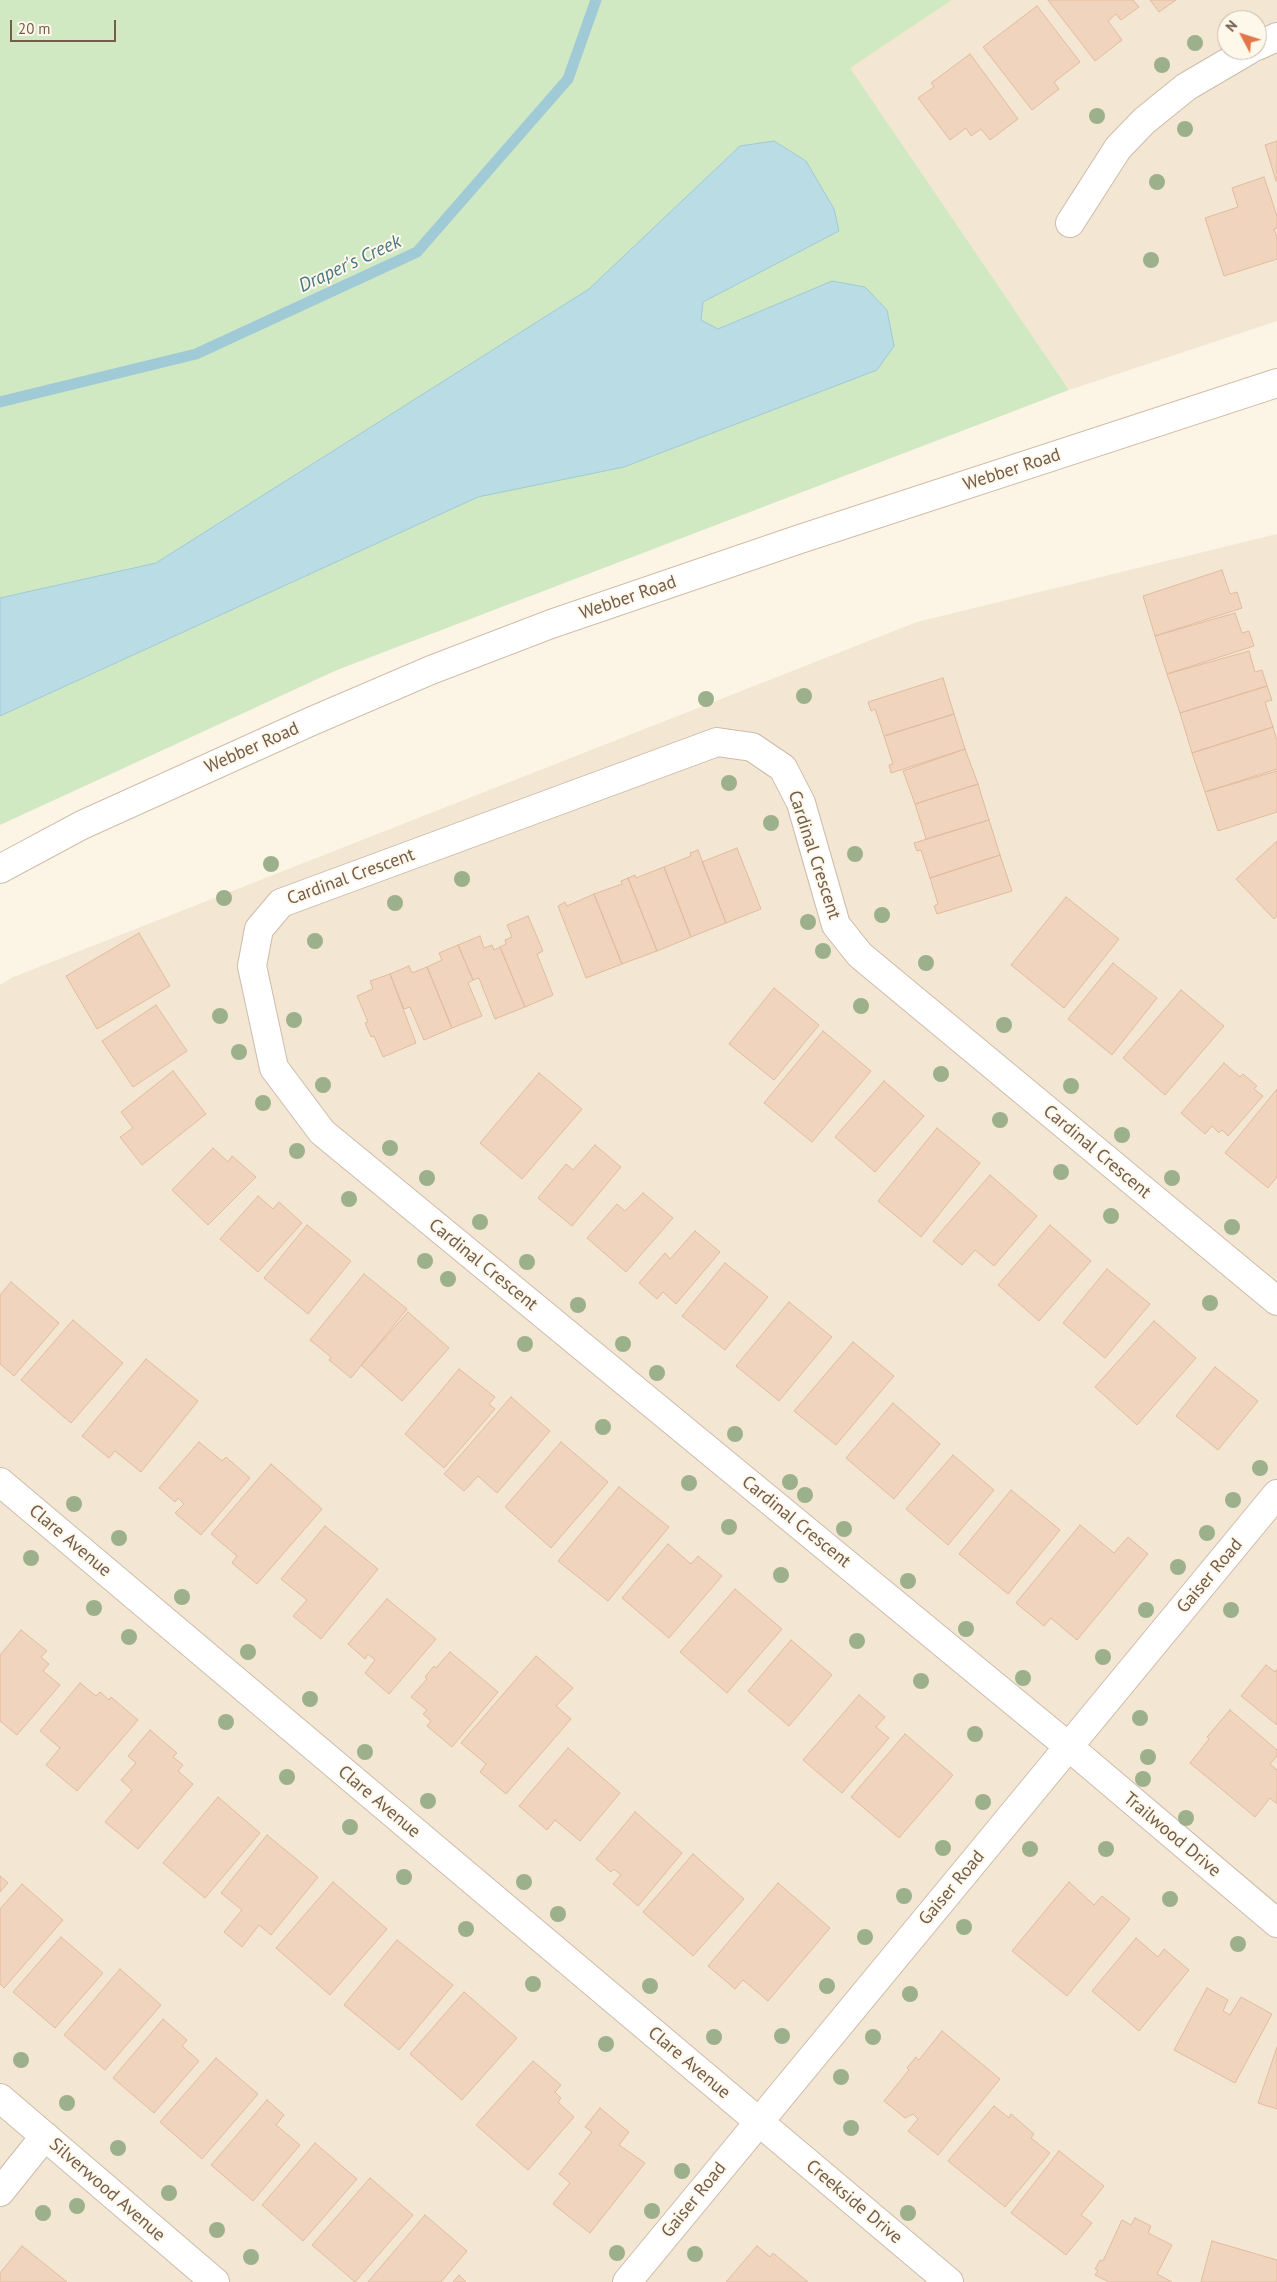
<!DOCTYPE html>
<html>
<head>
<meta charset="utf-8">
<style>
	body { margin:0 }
	#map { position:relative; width:1277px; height:2282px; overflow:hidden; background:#fcf4e5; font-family:"PT Sans",sans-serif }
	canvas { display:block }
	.north { position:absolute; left:1217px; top:10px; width:50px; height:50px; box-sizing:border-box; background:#fef8eb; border:1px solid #c6baab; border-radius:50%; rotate:310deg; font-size:14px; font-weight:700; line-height:20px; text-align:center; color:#735c4b }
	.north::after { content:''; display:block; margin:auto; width:18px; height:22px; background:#e2774d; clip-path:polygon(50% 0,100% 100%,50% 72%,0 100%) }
	.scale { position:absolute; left:10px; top:20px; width:106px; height:22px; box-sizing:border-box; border:2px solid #735c4b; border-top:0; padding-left:6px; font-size:15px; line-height:18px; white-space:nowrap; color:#735c4b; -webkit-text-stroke:4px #fef8eb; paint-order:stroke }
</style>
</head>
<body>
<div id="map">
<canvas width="1277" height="2282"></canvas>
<div class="north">N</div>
<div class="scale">20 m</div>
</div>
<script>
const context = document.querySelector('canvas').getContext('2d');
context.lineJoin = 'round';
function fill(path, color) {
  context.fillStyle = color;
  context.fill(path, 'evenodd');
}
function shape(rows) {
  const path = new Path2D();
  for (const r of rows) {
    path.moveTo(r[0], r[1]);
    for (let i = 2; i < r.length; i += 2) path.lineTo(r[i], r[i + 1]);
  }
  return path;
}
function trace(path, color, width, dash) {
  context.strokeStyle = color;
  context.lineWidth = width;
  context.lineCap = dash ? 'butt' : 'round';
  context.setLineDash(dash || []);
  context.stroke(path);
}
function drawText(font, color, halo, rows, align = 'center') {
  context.font = font + ' "PT Sans",sans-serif';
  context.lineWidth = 4;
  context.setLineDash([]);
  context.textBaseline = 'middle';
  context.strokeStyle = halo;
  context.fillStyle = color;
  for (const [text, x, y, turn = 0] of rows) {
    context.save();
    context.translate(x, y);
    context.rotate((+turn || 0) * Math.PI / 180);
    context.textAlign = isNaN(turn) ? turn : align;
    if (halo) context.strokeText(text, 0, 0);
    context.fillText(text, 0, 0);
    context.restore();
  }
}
fill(shape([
	[952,0,1277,0,1277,321,1069,390,849,68],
	[1227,20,1257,20,1257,50,1227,50],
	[1277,534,1277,2282,0,2282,0,985,11,978,917,622]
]), '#f3e6d3');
fill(shape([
	[0,0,952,0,850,68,1069,390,337,670,0,825]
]), '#d0e9c3');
const water = shape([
	[774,141,806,161,834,209,839,231,703,302,701,320,718,329,832,281,865,287,887,310,894,346,877,370,624,467,478,497,0,716,0,598,156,563,589,289,740,146,774,141]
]);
fill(water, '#badce4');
trace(water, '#a0cad6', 1);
trace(shape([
	[0,402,196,354,417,252,568,79,596,0]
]), '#a0cad6', 11);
const building = shape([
	[1048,0,1133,0,1139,7,1121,20,1116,14,1108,21,1122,40,1095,61,1048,0],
	[1150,0,1176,0,1159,12,1150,0],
	[1037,6,1080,62,1054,82,1059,89,1032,110,983,47,1037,6],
	[970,54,1018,119,990,140,981,129,971,136,966,128,950,140,918,98,934,87,931,83,970,54],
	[1277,141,1277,181,1276,181,1265,145,1277,141],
	[1264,177,1277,216,1277,228,1274,229,1277,237,1277,259,1224,276,1205,218,1238,207,1232,188,1264,177],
	[1222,570,1230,594,1237,592,1242,608,1155,636,1143,596,1222,570],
	[1235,613,1242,633,1249,631,1254,646,1167,674,1155,636,1235,613],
	[1249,651,1255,672,1262,670,1267,686,1180,713,1167,674,1249,651],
	[943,678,954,714,884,736,875,709,871,711,868,702,943,678],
	[1267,686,1272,700,1265,702,1273,727,1192,753,1180,713,1267,686],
	[954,714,965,749,891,773,889,765,893,764,884,736,954,714],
	[1273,727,1277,741,1277,769,1205,792,1192,753,1273,727],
	[965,749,978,784,915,804,903,771,965,749],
	[1277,771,1277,812,1218,831,1205,792,1277,771],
	[978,784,989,820,926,839,915,804,978,784],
	[989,820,1000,855,930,878,921,850,917,851,914,843,989,820],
	[1277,841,1277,916,1274,919,1236,879,1277,841],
	[737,848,761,909,726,923,702,862,737,848],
	[698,850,726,923,691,937,664,867,691,856,690,853,698,850],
	[1000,855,1012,891,937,914,934,906,938,904,930,878,1000,855],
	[664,867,691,937,657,951,628,878,635,875,636,878,664,867],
	[628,878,657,951,622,964,594,894,622,884,621,881,628,878],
	[594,894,622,964,586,978,558,906,565,902,567,906,594,894],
	[1066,897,1119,939,1064,1008,1011,965,1066,897],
	[528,916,543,951,537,954,553,995,525,1007,500,947,506,944,505,940,512,937,507,925,528,916],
	[139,933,170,986,97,1029,66,976,139,933],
	[480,936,484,948,492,945,494,950,500,947,525,1007,495,1019,479,978,473,980,458,945,480,936],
	[458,945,473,980,468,983,482,1016,452,1028,427,967,442,960,439,953,458,945],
	[1113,963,1157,998,1112,1055,1068,1019,1113,963],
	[409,966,412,973,427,967,452,1028,424,1040,410,1007,404,1009,390,974,409,966],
	[390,974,416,1043,383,1057,374,1036,371,1037,365,1023,368,1022,357,996,373,989,370,981,390,974],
	[774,988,819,1025,774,1080,729,1044,774,988],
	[1181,990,1224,1026,1165,1095,1123,1058,1181,990],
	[156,1005,187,1051,133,1087,102,1041,156,1005],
	[823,1031,871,1071,812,1142,764,1103,823,1031],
	[1224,1063,1240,1077,1243,1074,1257,1086,1254,1089,1263,1096,1228,1136,1222,1130,1219,1133,1212,1126,1205,1134,1181,1113,1224,1063],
	[173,1071,206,1114,142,1165,120,1137,133,1128,121,1112,173,1071],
	[539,1073,582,1109,522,1179,480,1143,539,1073],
	[884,1081,924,1116,875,1172,835,1137,884,1081],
	[1277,1089,1277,1177,1268,1188,1225,1153,1277,1089],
	[937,1128,980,1163,921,1237,878,1201,937,1128],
	[595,1145,621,1167,572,1226,538,1198,566,1164,573,1170,595,1145],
	[213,1148,228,1162,232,1156,256,1177,208,1225,172,1190,213,1148],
	[990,1175,1037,1216,994,1266,975,1250,962,1265,933,1241,990,1175],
	[643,1193,673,1218,626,1272,587,1238,617,1204,625,1211,643,1193],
	[258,1196,273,1209,279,1202,302,1223,258,1272,220,1239,258,1196],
	[307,1225,351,1261,308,1314,264,1278,307,1225],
	[1050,1225,1091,1261,1039,1321,998,1285,1050,1225],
	[695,1231,720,1252,676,1304,663,1292,657,1299,639,1283,665,1253,670,1259,695,1231],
	[725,1263,768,1297,725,1350,682,1316,725,1263],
	[1107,1269,1150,1304,1105,1358,1063,1323,1107,1269],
	[364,1274,407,1309,351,1378,329,1360,331,1357,310,1340,364,1274],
	[11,1282,59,1323,14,1376,0,1364,0,1295,11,1282],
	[789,1302,832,1337,779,1401,736,1366,789,1302],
	[408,1312,449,1348,402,1401,361,1365,408,1312],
	[73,1320,123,1363,71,1423,21,1380,73,1320],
	[1154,1321,1196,1358,1137,1425,1095,1387,1154,1321],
	[853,1342,894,1376,836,1445,794,1411,853,1342],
	[146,1359,198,1401,141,1472,115,1451,109,1458,82,1436,146,1359],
	[1215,1367,1258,1401,1218,1450,1176,1416,1215,1367],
	[459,1369,495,1397,489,1404,495,1409,444,1468,405,1434,459,1369],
	[511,1397,550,1431,497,1493,478,1476,464,1491,444,1474,511,1397],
	[893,1403,940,1444,894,1499,846,1458,893,1403],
	[199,1442,222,1461,226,1457,250,1478,201,1535,175,1513,184,1504,178,1498,175,1502,159,1488,199,1442],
	[561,1442,608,1482,551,1548,505,1507,561,1442],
	[953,1455,994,1490,948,1545,906,1509,953,1455],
	[271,1464,322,1509,257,1584,232,1563,237,1556,211,1534,271,1464],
	[619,1487,669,1527,608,1601,558,1561,619,1487],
	[1011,1490,1060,1530,1008,1594,959,1554,1011,1490],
	[1080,1525,1114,1553,1128,1537,1148,1554,1077,1640,1051,1618,1044,1626,1016,1603,1080,1525],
	[325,1526,378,1569,321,1639,293,1616,307,1600,281,1579,325,1526],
	[668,1544,691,1564,698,1556,722,1576,669,1638,622,1598,668,1544],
	[735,1589,782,1629,727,1693,680,1652,735,1589],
	[387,1599,436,1639,389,1694,365,1673,375,1660,368,1654,365,1659,348,1644,387,1599],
	[21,1630,47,1651,41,1657,49,1664,43,1671,60,1685,17,1735,0,1721,0,1655,21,1630],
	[791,1640,832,1675,789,1726,748,1691,791,1640],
	[450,1652,498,1692,452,1747,427,1726,431,1721,423,1714,427,1710,411,1697,427,1679,425,1677,434,1666,436,1668,450,1652],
	[536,1656,573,1688,556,1706,571,1719,506,1794,480,1772,486,1764,461,1743,536,1656],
	[1266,1665,1275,1672,1277,1669,1277,1725,1241,1696,1266,1665],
	[80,1683,96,1696,100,1692,109,1700,111,1697,138,1720,77,1791,46,1765,60,1748,40,1731,80,1683],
	[859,1695,885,1717,876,1727,889,1738,842,1793,803,1760,859,1695],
	[1230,1710,1277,1750,1277,1756,1270,1764,1277,1770,1277,1804,1270,1798,1255,1817,1190,1763,1209,1739,1207,1737,1230,1710],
	[150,1730,177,1753,173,1757,183,1765,178,1771,193,1784,138,1849,105,1822,132,1790,121,1780,136,1763,128,1756,150,1730],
	[905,1734,953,1775,899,1838,851,1797,905,1734],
	[568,1748,620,1793,580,1841,555,1820,547,1830,519,1806,568,1748],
	[218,1797,260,1833,205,1898,163,1863,218,1797],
	[635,1812,682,1853,638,1906,613,1884,621,1875,614,1869,611,1872,596,1859,635,1812],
	[267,1835,318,1877,271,1935,259,1925,242,1947,224,1932,242,1910,221,1893,267,1835],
	[693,1854,744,1899,693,1956,643,1912,693,1854],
	[0,1876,8,1883,0,1892,0,1876],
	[333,1882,387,1929,330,1995,276,1948,333,1882],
	[1069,1882,1094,1905,1102,1896,1130,1919,1067,1996,1012,1951,1069,1882],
	[778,1883,830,1928,768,2001,743,1980,735,1989,708,1966,778,1883],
	[22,1884,63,1920,4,1988,0,1984,0,1909,22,1884],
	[61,1937,103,1973,55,2028,13,1992,61,1937],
	[1136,1938,1158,1957,1164,1949,1189,1970,1139,2031,1092,1991,1136,1938],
	[397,1940,453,1985,399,2050,344,2005,397,1940],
	[120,1969,161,2005,105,2070,64,2035,120,1969],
	[1207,1988,1228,2000,1223,2011,1230,2015,1241,1997,1272,2014,1235,2083,1174,2050,1207,1988],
	[464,1992,517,2038,462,2100,410,2054,464,1992],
	[163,2019,187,2040,182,2046,199,2061,154,2113,113,2078,163,2019],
	[942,2031,1000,2079,938,2155,908,2131,918,2119,913,2114,905,2118,884,2101,909,2070,907,2068,916,2057,919,2060,942,2031],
	[1277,2047,1277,2109,1258,2103,1277,2047],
	[216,2058,258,2094,202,2159,160,2122,216,2058],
	[533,2061,561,2085,555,2092,561,2098,558,2102,574,2117,528,2170,476,2125,533,2061],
	[267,2100,284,2115,276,2125,300,2145,253,2201,211,2165,267,2100],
	[994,2106,1009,2118,1011,2114,1034,2134,1031,2138,1050,2153,1005,2207,948,2161,994,2106],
	[600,2108,629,2132,619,2145,645,2163,590,2233,553,2204,570,2183,559,2174,592,2132,585,2127,600,2108],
	[315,2143,357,2179,303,2241,262,2205,315,2143],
	[1059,2151,1104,2186,1081,2215,1092,2223,1066,2255,1011,2213,1059,2151],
	[370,2178,413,2215,355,2282,312,2245,370,2178],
	[425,2215,467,2251,441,2282,368,2282,425,2215],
	[1135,2218,1151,2226,1148,2233,1172,2245,1157,2274,1172,2282,1109,2282,1095,2275,1098,2270,1095,2269,1100,2260,1103,2261,1122,2220,1131,2225,1135,2218],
	[1212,2241,1277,2260,1277,2282,1201,2282,1212,2241],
	[22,2246,67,2282,0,2282,0,2273,22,2246],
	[757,2246,770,2257,773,2253,808,2282,726,2282,757,2246],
	[459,2275,466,2282,453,2282,459,2275]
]);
fill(building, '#f0d4bd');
trace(building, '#e2bc9e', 1);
const street = shape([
	[1257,46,1277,37],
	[1070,223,1118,148,1144,121,1186,87,1249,50],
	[1277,1301,860,955,836,925,801,803,783,768,752,747,717,742,281,903,259,929,252,966,274,1068,322,1132,1069,1747,1277,1923],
	[0,1482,949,2282],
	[0,2098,215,2282],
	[0,2192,45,2136],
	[627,2282,1277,1494]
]);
const secondary = shape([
	[0,869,82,825,312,721,431,670,551,624,800,539,1277,383]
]);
trace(street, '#cdbcab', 30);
trace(secondary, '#d0bda9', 30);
trace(street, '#fff', 28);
trace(secondary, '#fff', 28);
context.fillStyle = '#9db08c';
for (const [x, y] of [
	[1195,43],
	[1162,65],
	[1097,116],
	[1185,129],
	[1157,182],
	[1151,260],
	[804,696],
	[706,699],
	[729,783],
	[771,823],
	[855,854],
	[271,864],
	[462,879],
	[224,898],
	[395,903],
	[882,915],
	[808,922],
	[315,941],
	[823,951],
	[926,963],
	[861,1006],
	[220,1016],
	[294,1020],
	[1004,1025],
	[239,1052],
	[941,1074],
	[323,1085],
	[1071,1086],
	[263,1103],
	[1000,1120],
	[1122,1135],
	[390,1148],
	[297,1151],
	[1061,1172],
	[427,1178],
	[1172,1178],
	[349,1199],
	[1111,1216],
	[480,1222],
	[1232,1227],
	[425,1261],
	[527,1262],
	[448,1279],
	[1210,1303],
	[578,1305],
	[525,1344],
	[623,1344],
	[657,1373],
	[603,1427],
	[735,1434],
	[1260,1468],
	[790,1482],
	[689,1483],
	[805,1495],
	[1233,1500],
	[74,1504],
	[729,1527],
	[844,1529],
	[1207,1533],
	[119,1538],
	[31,1558],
	[1178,1567],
	[781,1575],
	[908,1581],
	[182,1597],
	[94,1608],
	[1146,1610],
	[1231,1610],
	[966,1629],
	[129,1637],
	[857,1641],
	[248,1652],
	[1103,1657],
	[1023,1678],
	[921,1681],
	[310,1699],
	[1140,1718],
	[226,1722],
	[975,1734],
	[365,1752],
	[1148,1757],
	[287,1777],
	[1143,1779],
	[428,1801],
	[983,1802],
	[1186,1818],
	[350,1827],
	[943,1848],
	[1030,1849],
	[1106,1849],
	[404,1877],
	[524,1882],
	[904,1896],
	[1170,1899],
	[558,1914],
	[964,1927],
	[466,1929],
	[865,1937],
	[1238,1944],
	[533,1984],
	[650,1986],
	[827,1986],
	[910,1994],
	[782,2036],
	[714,2037],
	[873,2037],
	[606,2044],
	[21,2060],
	[841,2077],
	[67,2103],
	[851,2128],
	[118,2148],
	[682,2171],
	[169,2193],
	[77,2206],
	[652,2211],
	[43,2213],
	[908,2213],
	[217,2230],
	[617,2253],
	[695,2254],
	[251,2257]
]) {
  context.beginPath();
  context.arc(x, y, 8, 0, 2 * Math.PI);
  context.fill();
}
drawText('18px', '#735c4b', '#fef8eb', [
	["Webber Road",1012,470,-18],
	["Webber Road",628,598,-19],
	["Webber Road",252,748,-24],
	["Cardinal Crescent",814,855,72],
	["Cardinal Crescent",351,877,-20],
	["Cardinal Crescent",1097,1152,40],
	["Cardinal Crescent",483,1265,39],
	["Cardinal Crescent",796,1522,39],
	["Clare Avenue",70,1541,40],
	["Gaiser Road",1210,1576,-50],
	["Clare Avenue",379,1802,40],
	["Trailwood Drive",1172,1835,40],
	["Gaiser Road",952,1888,-50],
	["Clare Avenue",689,2063,40],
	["Silverwood Avenue",107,2190,41],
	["Gaiser Road",694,2200,-51],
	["Creekside Drive",854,2202,40]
]);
drawText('italic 19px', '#457786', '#fef8eb', [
	["Draper's Creek",350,264,-25]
]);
</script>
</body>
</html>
